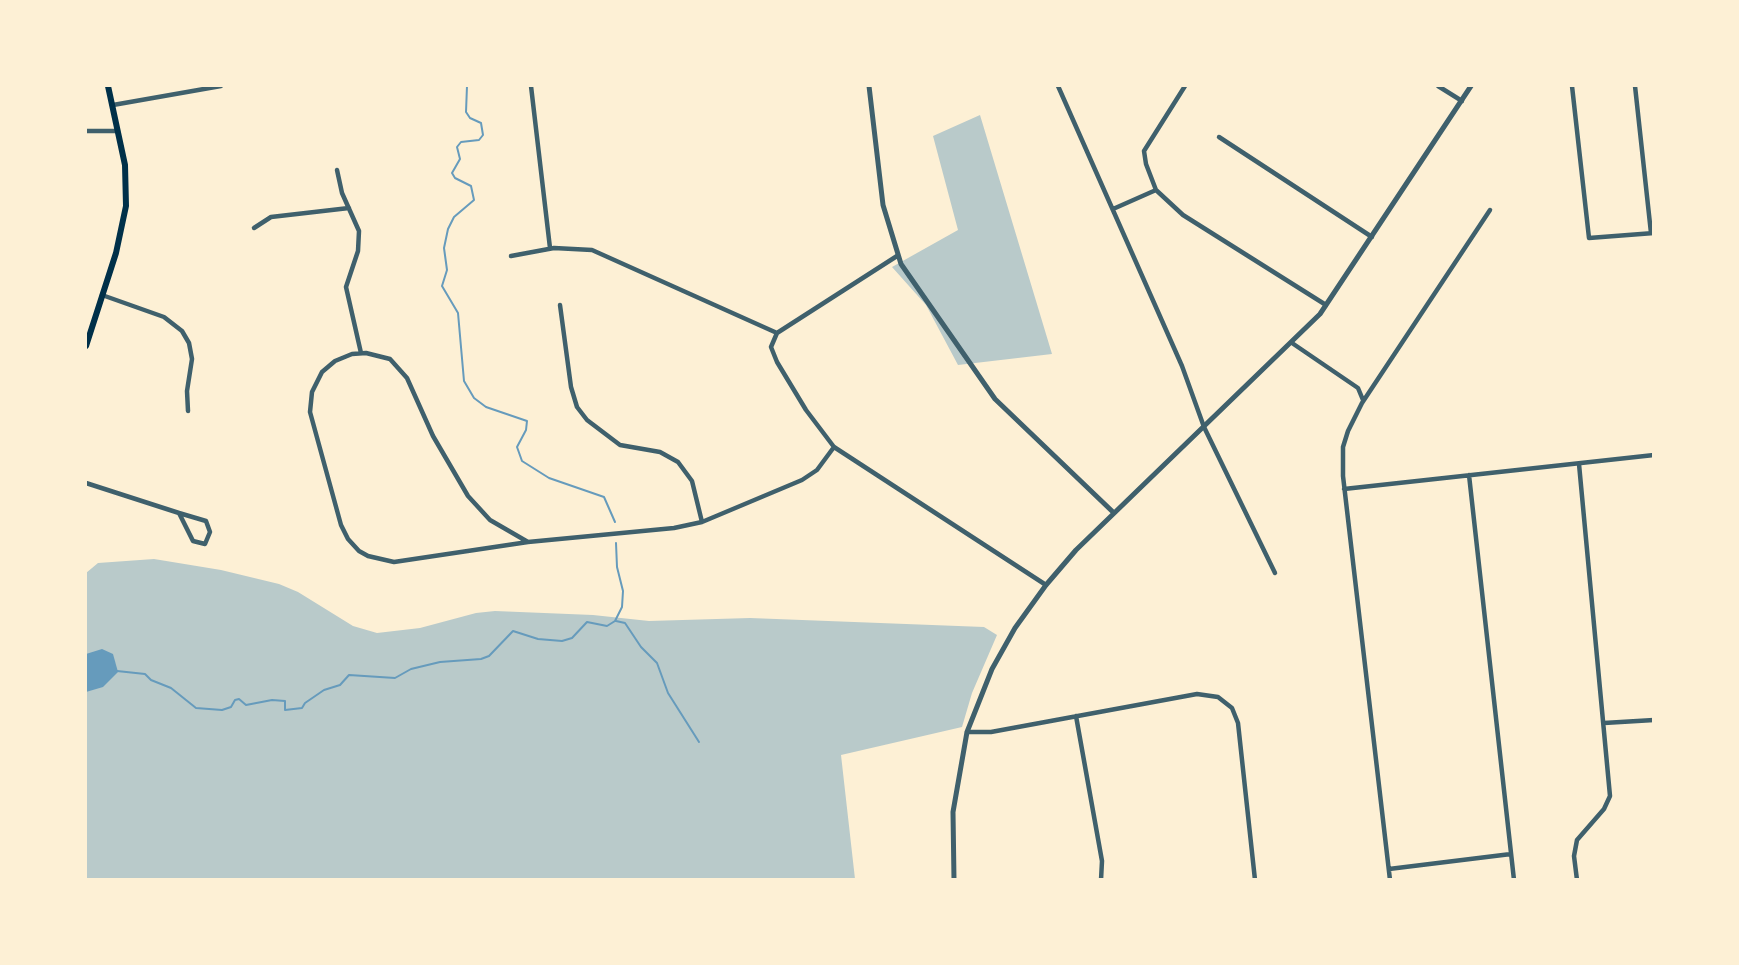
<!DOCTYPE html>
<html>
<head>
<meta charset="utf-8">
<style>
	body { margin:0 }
	#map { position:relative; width:1739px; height:965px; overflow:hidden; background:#fdf0d5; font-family:Quicksand,sans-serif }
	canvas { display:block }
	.frame { position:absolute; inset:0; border:87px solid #fdf0d5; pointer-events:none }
</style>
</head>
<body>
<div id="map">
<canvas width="1739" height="965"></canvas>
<div class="frame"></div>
</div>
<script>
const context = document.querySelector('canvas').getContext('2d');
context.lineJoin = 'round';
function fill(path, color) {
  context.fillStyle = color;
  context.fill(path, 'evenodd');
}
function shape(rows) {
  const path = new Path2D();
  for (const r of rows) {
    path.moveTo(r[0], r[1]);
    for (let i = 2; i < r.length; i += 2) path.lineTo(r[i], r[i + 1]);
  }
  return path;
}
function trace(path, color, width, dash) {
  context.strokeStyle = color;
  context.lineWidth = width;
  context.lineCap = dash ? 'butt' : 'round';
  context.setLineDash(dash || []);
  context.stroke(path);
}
fill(shape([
	[980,115,1052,354,958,365,926,305,892,267,958,230,933,136],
	[154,559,221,570,279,584,298,592,353,626,377,633,420,628,476,613,495,611,593,615,649,621,750,618,984,627,997,635,972,693,962,727,841,755,855,879,86,880,86,573,98,563]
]), '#b9caca');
fill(shape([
	[102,649,113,654,118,672,103,687,86,692,86,654]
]), '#669bbc');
trace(shape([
	[467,86,466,112,470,118,481,123,483,135,479,140,461,142,457,147,460,159,452,173,455,178,471,186,474,200,454,217,448,229,444,248,447,270,442,286,458,313,464,381,474,398,486,407,527,421,526,430,517,447,522,461,549,478,604,497,615,522],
	[616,621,625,623,641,647,657,663,668,693,699,742],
	[117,671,145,674,151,680,171,688,196,708,222,710,231,707,235,700,239,699,246,705,272,700,285,701,285,710,302,708,305,703,324,690,340,685,349,675,395,678,411,669,440,662,481,659,489,656,513,631,538,639,562,641,572,638,587,622,607,626,615,621,622,607,623,591,617,567,616,543]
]), '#669bbc', 2);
trace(shape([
	[531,86,550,248],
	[1058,86,1182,366,1204,427,1275,573],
	[1185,86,1144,151,1146,164,1156,190,1183,215,1326,305],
	[1438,86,1462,101],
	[1572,86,1589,238,1654,233],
	[1635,86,1651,233],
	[113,105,221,86],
	[86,131,118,131],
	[1219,137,1372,237],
	[337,170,342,193,359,231,358,251,346,287,361,353],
	[1113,209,1156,190],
	[254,228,271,217,349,208],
	[511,256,554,248,592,250,777,333,897,256],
	[102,295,164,317,182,331,189,343,192,359,187,391,188,411],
	[560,305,571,387,577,407,587,420,620,445,660,452,678,462,692,481,702,522],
	[777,333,771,347,777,362,806,410,834,447,1046,585],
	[1292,343,1358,388,1363,400],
	[1469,475,1514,880],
	[86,483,179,513,193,541,205,544,210,532,206,521,179,513],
	[1344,489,1654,455],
	[528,542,394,562,368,556,359,551,348,539,341,525,310,412,312,392,322,372,335,361,352,354,366,353,390,359,407,378,433,436,468,496,490,520,528,542,674,528,702,522,802,480,817,470,834,447],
	[1076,716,1102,861,1101,880],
	[1604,723,1654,720],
	[967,732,991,732,1197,694,1218,697,1232,708,1238,723,1255,880],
	[1389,869,1511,854],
	[1390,880,1343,476,1343,447,1348,431,1362,403,1490,210],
	[1577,880,1574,856,1577,840,1604,809,1610,796,1579,464]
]), '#3f606c', 4.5);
trace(shape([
	[869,86,883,205,901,264,995,399,1114,513],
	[954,880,953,812,967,732,992,669,1015,628,1046,585,1076,550,1320,314,1471,86]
]), '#3f606c', 5);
trace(shape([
	[86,346,116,253,126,206,125,165,108,86]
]), '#003049', 6);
</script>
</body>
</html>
